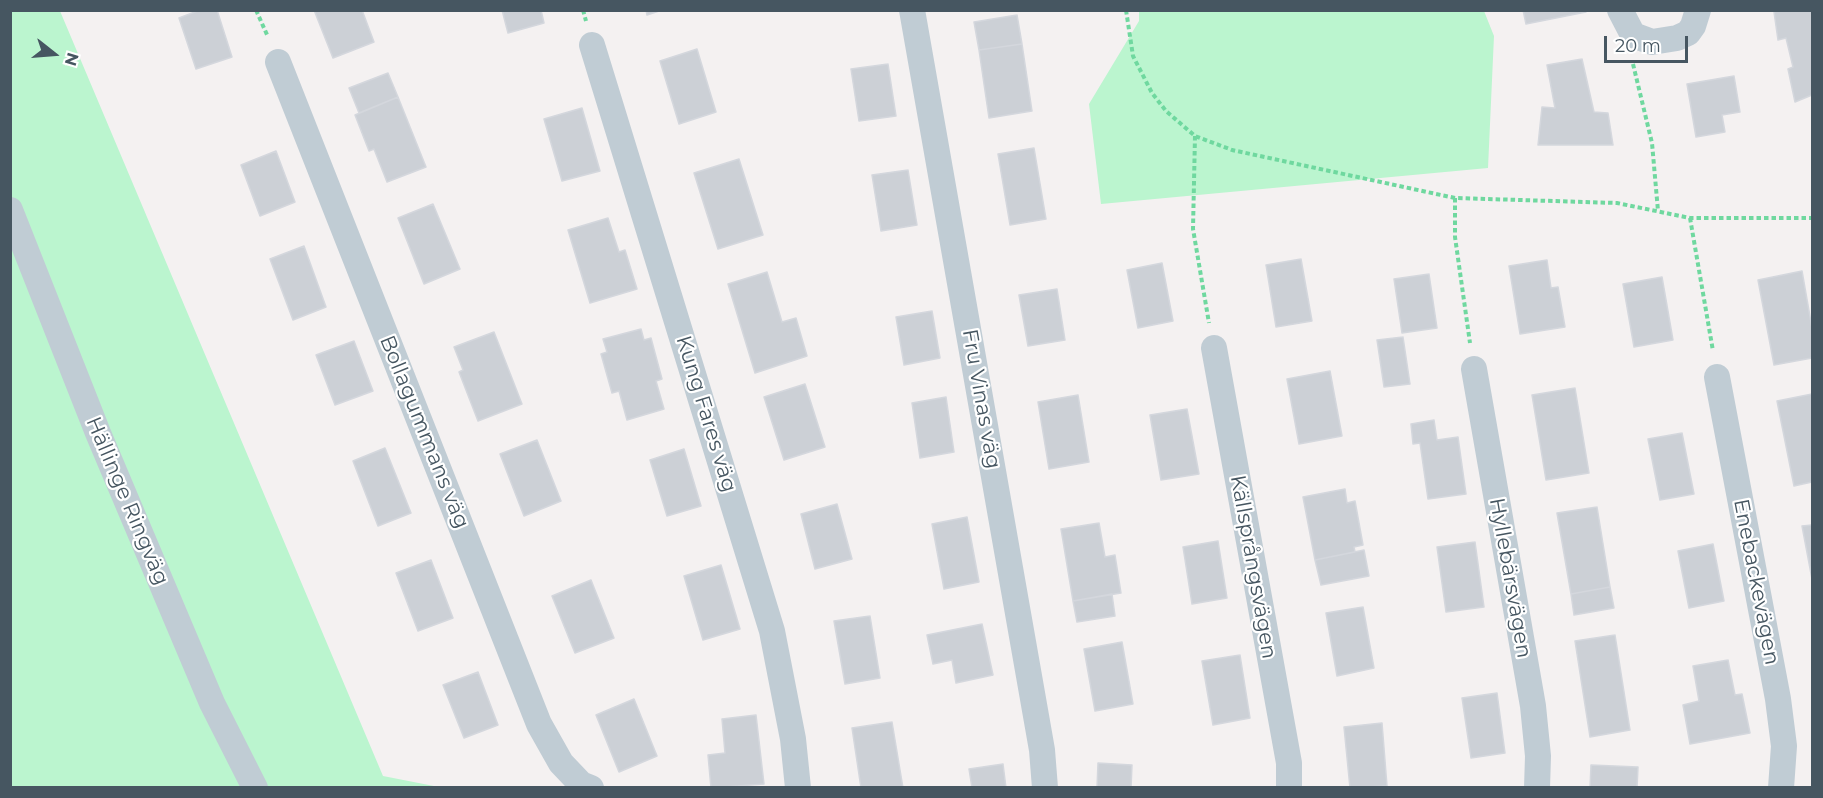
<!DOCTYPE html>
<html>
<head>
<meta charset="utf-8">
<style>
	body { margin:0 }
	#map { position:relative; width:1823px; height:798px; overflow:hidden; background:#f4f1f1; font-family:Montserrat,sans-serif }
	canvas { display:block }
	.frame { position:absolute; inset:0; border:12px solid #465661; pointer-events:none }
	.north { position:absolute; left:24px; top:24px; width:60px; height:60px; -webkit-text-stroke:4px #fff; paint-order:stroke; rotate:107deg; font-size:16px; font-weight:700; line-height:24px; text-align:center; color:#465661 }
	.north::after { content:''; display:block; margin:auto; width:21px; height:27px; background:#465661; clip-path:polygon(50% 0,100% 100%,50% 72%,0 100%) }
	.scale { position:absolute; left:1604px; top:36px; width:84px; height:27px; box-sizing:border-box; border:3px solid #465661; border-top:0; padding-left:8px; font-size:18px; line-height:21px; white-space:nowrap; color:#465661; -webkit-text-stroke:4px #fff; paint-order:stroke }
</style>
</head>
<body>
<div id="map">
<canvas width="1823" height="798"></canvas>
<div class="frame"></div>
<div class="north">N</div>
<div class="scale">20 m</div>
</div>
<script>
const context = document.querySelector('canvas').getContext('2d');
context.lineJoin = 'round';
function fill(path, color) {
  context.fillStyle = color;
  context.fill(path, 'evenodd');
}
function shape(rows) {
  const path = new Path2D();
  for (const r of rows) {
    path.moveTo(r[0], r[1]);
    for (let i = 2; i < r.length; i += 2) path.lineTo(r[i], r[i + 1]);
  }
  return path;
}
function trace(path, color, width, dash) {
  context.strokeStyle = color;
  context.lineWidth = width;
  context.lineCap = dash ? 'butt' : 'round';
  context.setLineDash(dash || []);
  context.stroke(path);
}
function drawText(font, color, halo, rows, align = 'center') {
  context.font = font + ' Montserrat,sans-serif';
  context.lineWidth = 4.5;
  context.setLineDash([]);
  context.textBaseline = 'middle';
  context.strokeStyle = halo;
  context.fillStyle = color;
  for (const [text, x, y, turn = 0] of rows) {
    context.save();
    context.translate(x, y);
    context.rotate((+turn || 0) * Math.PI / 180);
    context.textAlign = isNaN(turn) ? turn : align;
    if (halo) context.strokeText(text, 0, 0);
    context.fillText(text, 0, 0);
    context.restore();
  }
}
fill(shape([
	[10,11,60,11,383,776,439,787,11,787],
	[1139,11,1484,11,1494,36,1488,168,1101,204,1089,104,1139,21]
]), '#bbf5cf');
const building = shape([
	[200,10,217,10,232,57,196,69,179,18,200,10],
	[314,10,362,10,374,42,333,58,314,10],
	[502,10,541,10,544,23,508,33,502,10],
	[646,10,662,10,647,15,646,10],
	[1523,10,1586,10,1586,12,1526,24,1523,10],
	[1780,10,1812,10,1812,95,1795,102,1788,69,1793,67,1786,38,1778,40,1774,12,1780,10],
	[1017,15,1022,44,979,50,974,22,1017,15],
	[1022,44,1032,111,989,118,979,50,1022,44],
	[697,49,716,112,679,124,660,61,697,49],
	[1582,59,1594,112,1608,113,1613,145,1538,145,1542,107,1555,108,1547,65,1582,59],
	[888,64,896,116,859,121,851,69,888,64],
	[388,73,398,97,359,113,349,88,388,73],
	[1734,76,1740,112,1722,115,1725,132,1696,137,1687,84,1734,76],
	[398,97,426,167,387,182,374,149,369,151,355,115,398,97],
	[582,108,600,171,562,181,544,119,582,108],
	[1034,148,1046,219,1010,225,998,154,1034,148],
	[276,151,295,202,260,216,241,165,276,151],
	[739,159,763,235,718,249,694,173,739,159],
	[908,170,917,225,881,231,872,175,908,170],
	[433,204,460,269,424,284,398,218,433,204],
	[608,218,619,252,625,250,637,289,590,303,568,230,608,218],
	[304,246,326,307,293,320,270,259,304,246],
	[1301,259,1312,321,1276,327,1266,265,1301,259],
	[1547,260,1551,288,1558,287,1565,327,1520,334,1509,266,1547,260],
	[1162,263,1173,321,1138,328,1127,270,1162,263],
	[1802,271,1812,328,1812,358,1774,365,1758,280,1802,271],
	[767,272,782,322,796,318,807,356,755,373,728,284,767,272],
	[1429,274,1437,328,1402,333,1394,279,1429,274],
	[1662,277,1673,340,1634,347,1623,284,1662,277],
	[1057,289,1065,340,1028,346,1019,295,1057,289],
	[932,311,940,358,904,365,896,317,932,311],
	[641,329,644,340,651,338,662,379,656,381,664,409,627,420,619,391,612,393,601,354,607,352,603,339,641,329],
	[494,332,522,404,478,421,459,372,463,370,454,347,494,332],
	[1403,337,1410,384,1384,387,1377,340,1403,337],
	[354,341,373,391,335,405,316,355,354,341],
	[1330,371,1342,436,1299,444,1287,379,1330,371],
	[805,384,825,447,784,460,764,397,805,384],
	[1575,388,1589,473,1546,480,1532,395,1575,388],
	[1812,394,1812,482,1794,486,1777,401,1812,394],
	[1078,395,1089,462,1049,469,1038,402,1078,395],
	[946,397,954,452,920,458,912,403,946,397],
	[1187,409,1199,474,1161,480,1150,415,1187,409],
	[1434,420,1437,440,1458,437,1466,494,1428,499,1420,443,1413,444,1411,424,1434,420],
	[1682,433,1694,494,1660,500,1648,439,1682,433],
	[537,440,561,501,524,516,500,454,537,440],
	[385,448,411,513,378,526,353,461,385,448],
	[684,449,701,506,667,516,650,460,684,449],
	[1345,489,1347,503,1355,501,1363,545,1354,547,1355,552,1315,560,1303,497,1345,489],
	[837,504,852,559,815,569,801,514,837,504],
	[1597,507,1610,587,1571,594,1557,513,1597,507],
	[967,517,979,582,944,589,932,524,967,517],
	[1099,523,1105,557,1115,555,1121,593,1073,601,1061,529,1099,523],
	[1812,525,1812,579,1802,526,1812,525],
	[1218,541,1227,598,1192,604,1183,547,1218,541],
	[1475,542,1484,607,1446,612,1437,547,1475,542],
	[1713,544,1724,601,1689,608,1678,551,1713,544],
	[1364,550,1369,576,1321,585,1315,560,1364,550],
	[431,560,453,618,418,631,396,573,431,560],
	[721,565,740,629,703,640,684,576,721,565],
	[591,580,614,638,575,653,552,596,591,580],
	[1610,587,1614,608,1574,615,1571,594,1610,587],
	[1112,594,1115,616,1077,622,1073,601,1112,594],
	[1363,607,1374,668,1337,676,1326,613,1363,607],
	[870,616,880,678,845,684,834,621,870,616],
	[982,624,993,675,956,683,952,660,933,664,927,635,982,624],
	[1615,635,1630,730,1590,737,1575,641,1615,635],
	[1122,642,1133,704,1095,711,1084,649,1122,642],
	[1240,655,1250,718,1213,725,1202,661,1240,655],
	[1728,660,1735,695,1742,694,1750,733,1690,744,1683,705,1699,701,1693,666,1728,660],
	[478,672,498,725,464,738,443,685,478,672],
	[1497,693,1505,753,1471,758,1462,698,1497,693],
	[634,699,657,756,619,772,596,715,634,699],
	[756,715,764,784,711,788,708,755,725,753,722,719,756,715],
	[892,722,903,788,861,788,852,728,892,722],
	[1382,723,1387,786,1350,788,1344,727,1382,723],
	[1098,763,1132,765,1131,788,1097,788,1098,763],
	[1003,764,1006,788,972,788,969,769,1003,764],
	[1591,765,1638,767,1637,788,1590,788,1591,765]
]);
fill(building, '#ccd0d6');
trace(building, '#d4d7dd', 1.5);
trace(shape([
	[256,10,268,37],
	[583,10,586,21],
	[1126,10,1133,56,1152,93,1166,111,1195,136,1232,150,1455,198,1617,203,1690,218,1812,218],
	[1633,64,1652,143,1658,211],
	[1195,136,1193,229,1209,323],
	[1455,198,1455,237,1470,343],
	[1690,218,1713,351]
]), '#6fd89f', 4, [4.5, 3]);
trace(shape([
	[912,10,1042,750,1045,788],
	[1620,10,1633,35,1652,42,1677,38,1688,33,1693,26,1698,10],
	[592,45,772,631,793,739,798,788],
	[278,62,539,724,561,763,581,784,591,788],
	[10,210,98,433,212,703,255,788],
	[1214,348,1289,763,1289,788],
	[1474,369,1533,706,1538,756,1537,788],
	[1717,377,1778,699,1784,746,1781,788]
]), '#c0ccd4', 26);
drawText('21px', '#465661', '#fff', [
	["Fru Vinas väg",981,399,80],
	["Kung Fares väg",706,414,73],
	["Bollagummans väg",424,432,68],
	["Hällinge Ringväg",127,501,67],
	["Källsprångsvägen",1253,567,80],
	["Hyllebärsvägen",1510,578,80],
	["Enebackevägen",1756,582,79]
]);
</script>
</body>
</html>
